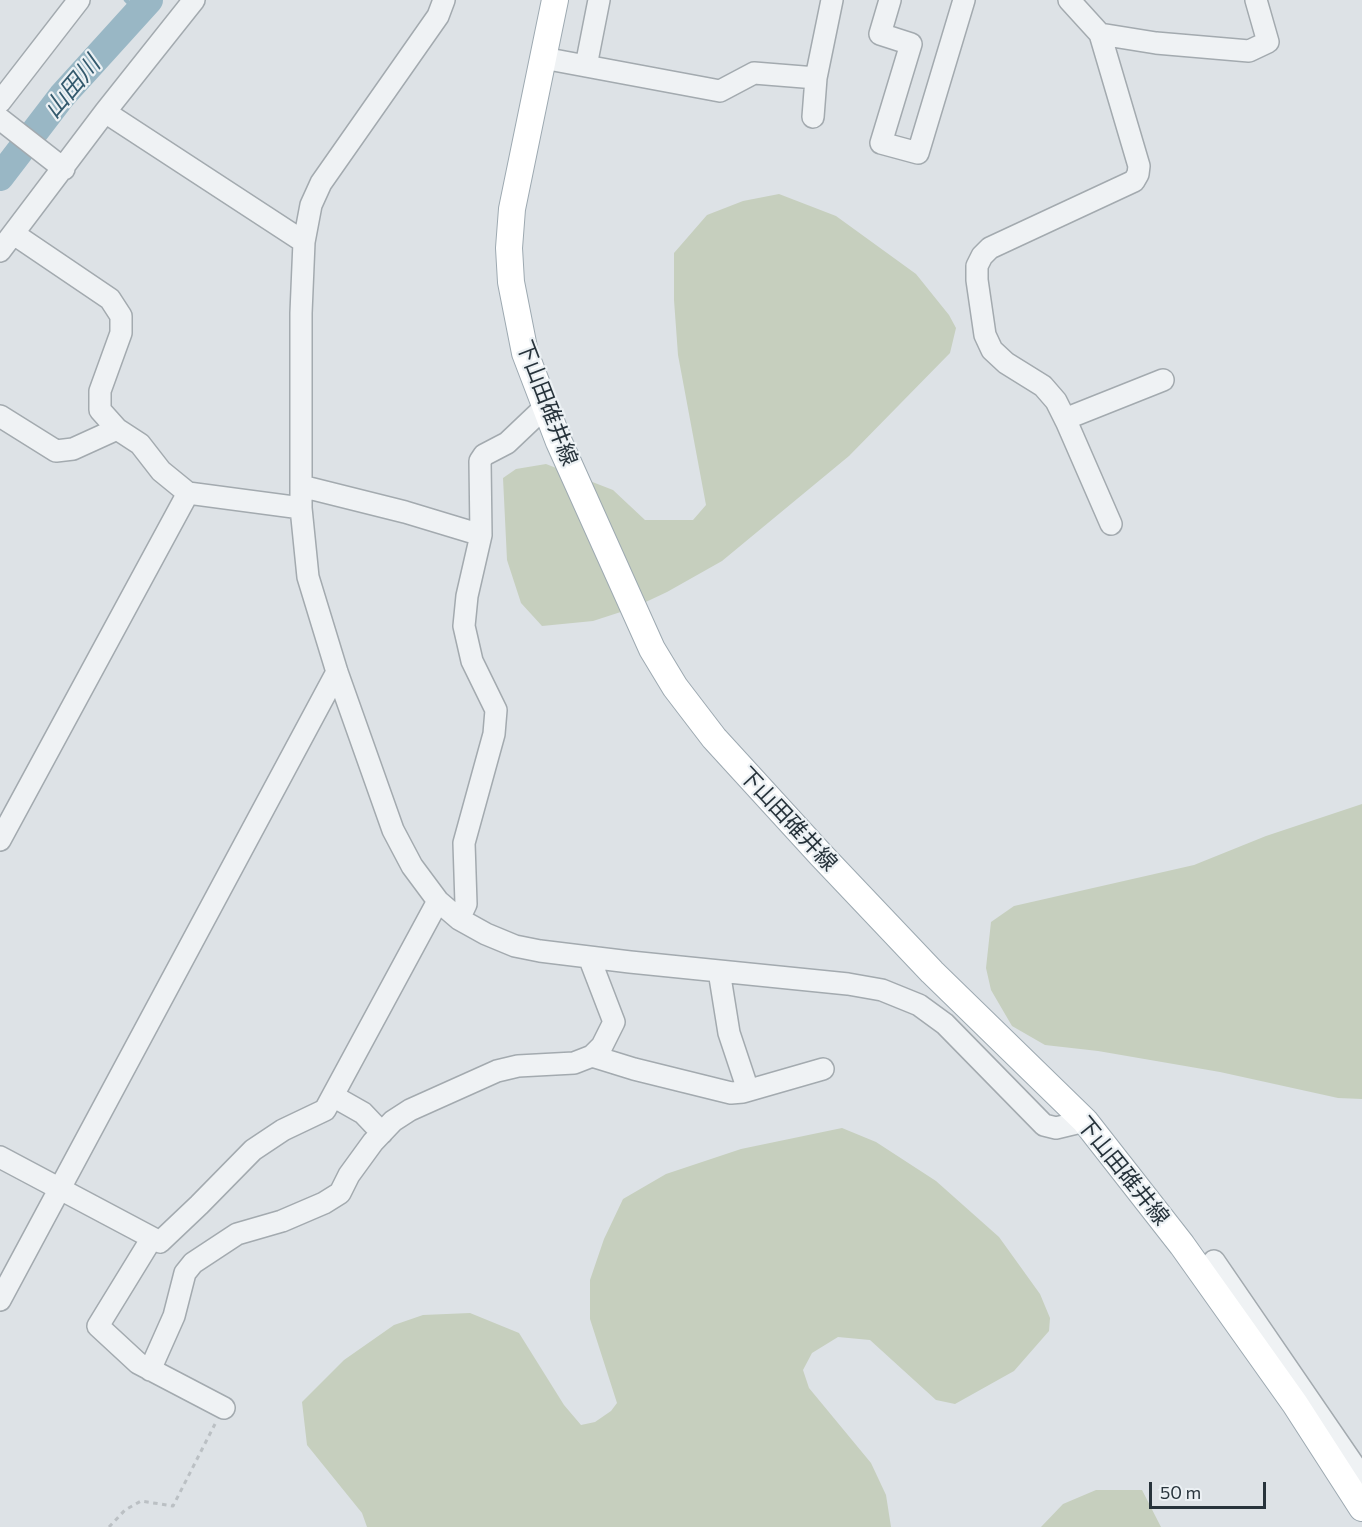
<!DOCTYPE html>
<html>
<head>
<meta charset="utf-8">
<style>
	body { margin:0 }
	#map { position:relative; width:1362px; height:1527px; overflow:hidden; background:#dde2e6; font-family:Commissioner,sans-serif }
	canvas { display:block }
	.scale { position:absolute; left:1149px; top:1482px; width:117px; height:27px; box-sizing:border-box; border:3px solid #27333b; border-top:0; padding-left:8px; font-size:18px; line-height:21px; white-space:nowrap; color:#27333b; -webkit-text-stroke:4px #ecf1f4; paint-order:stroke }
</style>
</head>
<body>
<div id="map">
<canvas width="1362" height="1527"></canvas>
<div class="scale">50 m</div>
</div>
<script>
const context = document.querySelector('canvas').getContext('2d');
context.lineJoin = 'round';
function fill(path, color) {
  context.fillStyle = color;
  context.fill(path, 'evenodd');
}
function shape(rows) {
  const path = new Path2D();
  for (const r of rows) {
    path.moveTo(r[0], r[1]);
    for (let i = 2; i < r.length; i += 2) path.lineTo(r[i], r[i + 1]);
  }
  return path;
}
function trace(path, color, width, dash) {
  context.strokeStyle = color;
  context.lineWidth = width;
  context.lineCap = dash ? 'butt' : 'round';
  context.setLineDash(dash || []);
  context.stroke(path);
}
function drawText(font, color, halo, rows, align = 'center') {
  context.font = font + ' Commissioner,"Noto Sans JP",sans-serif';
  context.lineWidth = 4.5;
  context.setLineDash([]);
  context.textBaseline = 'middle';
  context.strokeStyle = halo;
  context.fillStyle = color;
  for (const [text, x, y, turn = 0] of rows) {
    context.save();
    context.translate(x, y);
    context.rotate((+turn || 0) * Math.PI / 180);
    context.textAlign = isNaN(turn) ? turn : align;
    if (halo) context.strokeText(text, 0, 0);
    context.fillText(text, 0, 0);
    context.restore();
  }
}
fill(shape([
	[779,194,836,216,916,274,949,315,956,328,950,353,849,456,722,561,667,592,633,608,593,621,542,626,521,603,507,560,503,478,516,469,546,464,613,490,645,520,693,520,706,505,678,355,674,300,674,253,707,215,743,201],
	[1362,804,1362,1099,1338,1098,1220,1072,1098,1051,1045,1045,1012,1026,991,990,986,968,991,922,1014,906,1194,865,1266,836],
	[842,1128,876,1142,936,1181,999,1237,1040,1294,1050,1318,1049,1331,1014,1371,955,1404,936,1400,870,1340,838,1337,812,1353,803,1370,809,1388,871,1463,886,1495,891,1527,367,1527,362,1513,307,1445,302,1402,344,1360,394,1325,423,1315,470,1313,519,1333,564,1405,581,1425,595,1422,611,1411,617,1403,590,1319,590,1280,604,1239,623,1199,666,1174,741,1149],
	[1096,1490,1142,1490,1161,1527,1041,1527,1063,1504]
]), '#c6cfbe');
trace(shape([
	[126,0,138,12]
]), '#99b7c5', 4.5);
trace(shape([
	[0,177,62,96,149,0]
]), '#99b7c5', 28);
const minor = shape([
	[444,0,438,16,321,183,311,205,304,242,301,313,301,508,308,577,337,672,393,830,412,866,438,901,459,919,486,934,515,946,540,951,630,962,848,984,882,990,919,1005,945,1024,1044,1125,1056,1128,1085,1121],
	[890,0,880,34,911,44,881,143,918,153,964,0],
	[1069,0,1100,34,1139,166,1138,174,1134,181,990,248,982,256,977,266,977,280,985,335,992,350,1006,363,1043,386,1056,401,1067,423,1111,524],
	[1100,34,1156,43,1249,51,1268,42,1256,0],
	[543,58,720,91,754,73,816,78],
	[586,66,599,0],
	[0,102,79,0],
	[105,112,304,242],
	[813,117,816,78,832,0],
	[0,119,64,169],
	[14,234,110,299,121,316,121,333,100,391,100,410,117,429,140,444,161,471,188,493,301,508],
	[0,251,105,112,194,0],
	[0,416,56,451,73,449,117,429],
	[1065,419,1163,380],
	[301,486,405,512,481,535],
	[0,840,188,493],
	[459,919,466,904,464,843,494,734,496,710,472,661,464,626,467,596,481,535,480,461,484,455,507,443,546,406],
	[719,971,729,1033,748,1090],
	[592,1056,634,1069,731,1093,743,1092,823,1069],
	[333,1096,363,1113,382,1133],
	[0,1157,160,1242,199,1205,253,1150,283,1130,325,1110,438,901],
	[152,1238,98,1326,138,1363,224,1408],
	[1214,1261,1362,1477],
	[0,1300,337,672],
	[150,1370,174,1316,185,1273,193,1263,237,1234,282,1221,324,1203,340,1193,349,1175,373,1142,393,1121,410,1110,497,1071,518,1066,574,1063,592,1056,602,1046,614,1022,589,957]
]);
const major = shape([
	[555,0,512,209,509,248,511,282,525,353,559,442,652,649,675,687,714,738,821,855,932,972,1085,1121,1182,1245,1295,1404,1362,1508]
]);
trace(minor, '#a3aaaf', 24);
trace(major, '#9da9b1', 28);
trace(shape([
	[109,1527,125,1510,141,1501,173,1506,215,1424]
]), '#bbc0c4', 3, [4.5, 4.5]);
trace(minor, '#eff2f4', 21);
trace(major, '#fff', 26);
drawText('22px', '#27333b', '#ecf1f4', [
	["下山田碓井線",547,403,69],
	["下山田碓井線",788,819,47],
	["下山田碓井線",1123,1171,51]
]);
drawText('italic 24px', '#33596d', '#ecf1f4', [
	["山田川",72,87,-50]
]);
</script>
</body>
</html>
